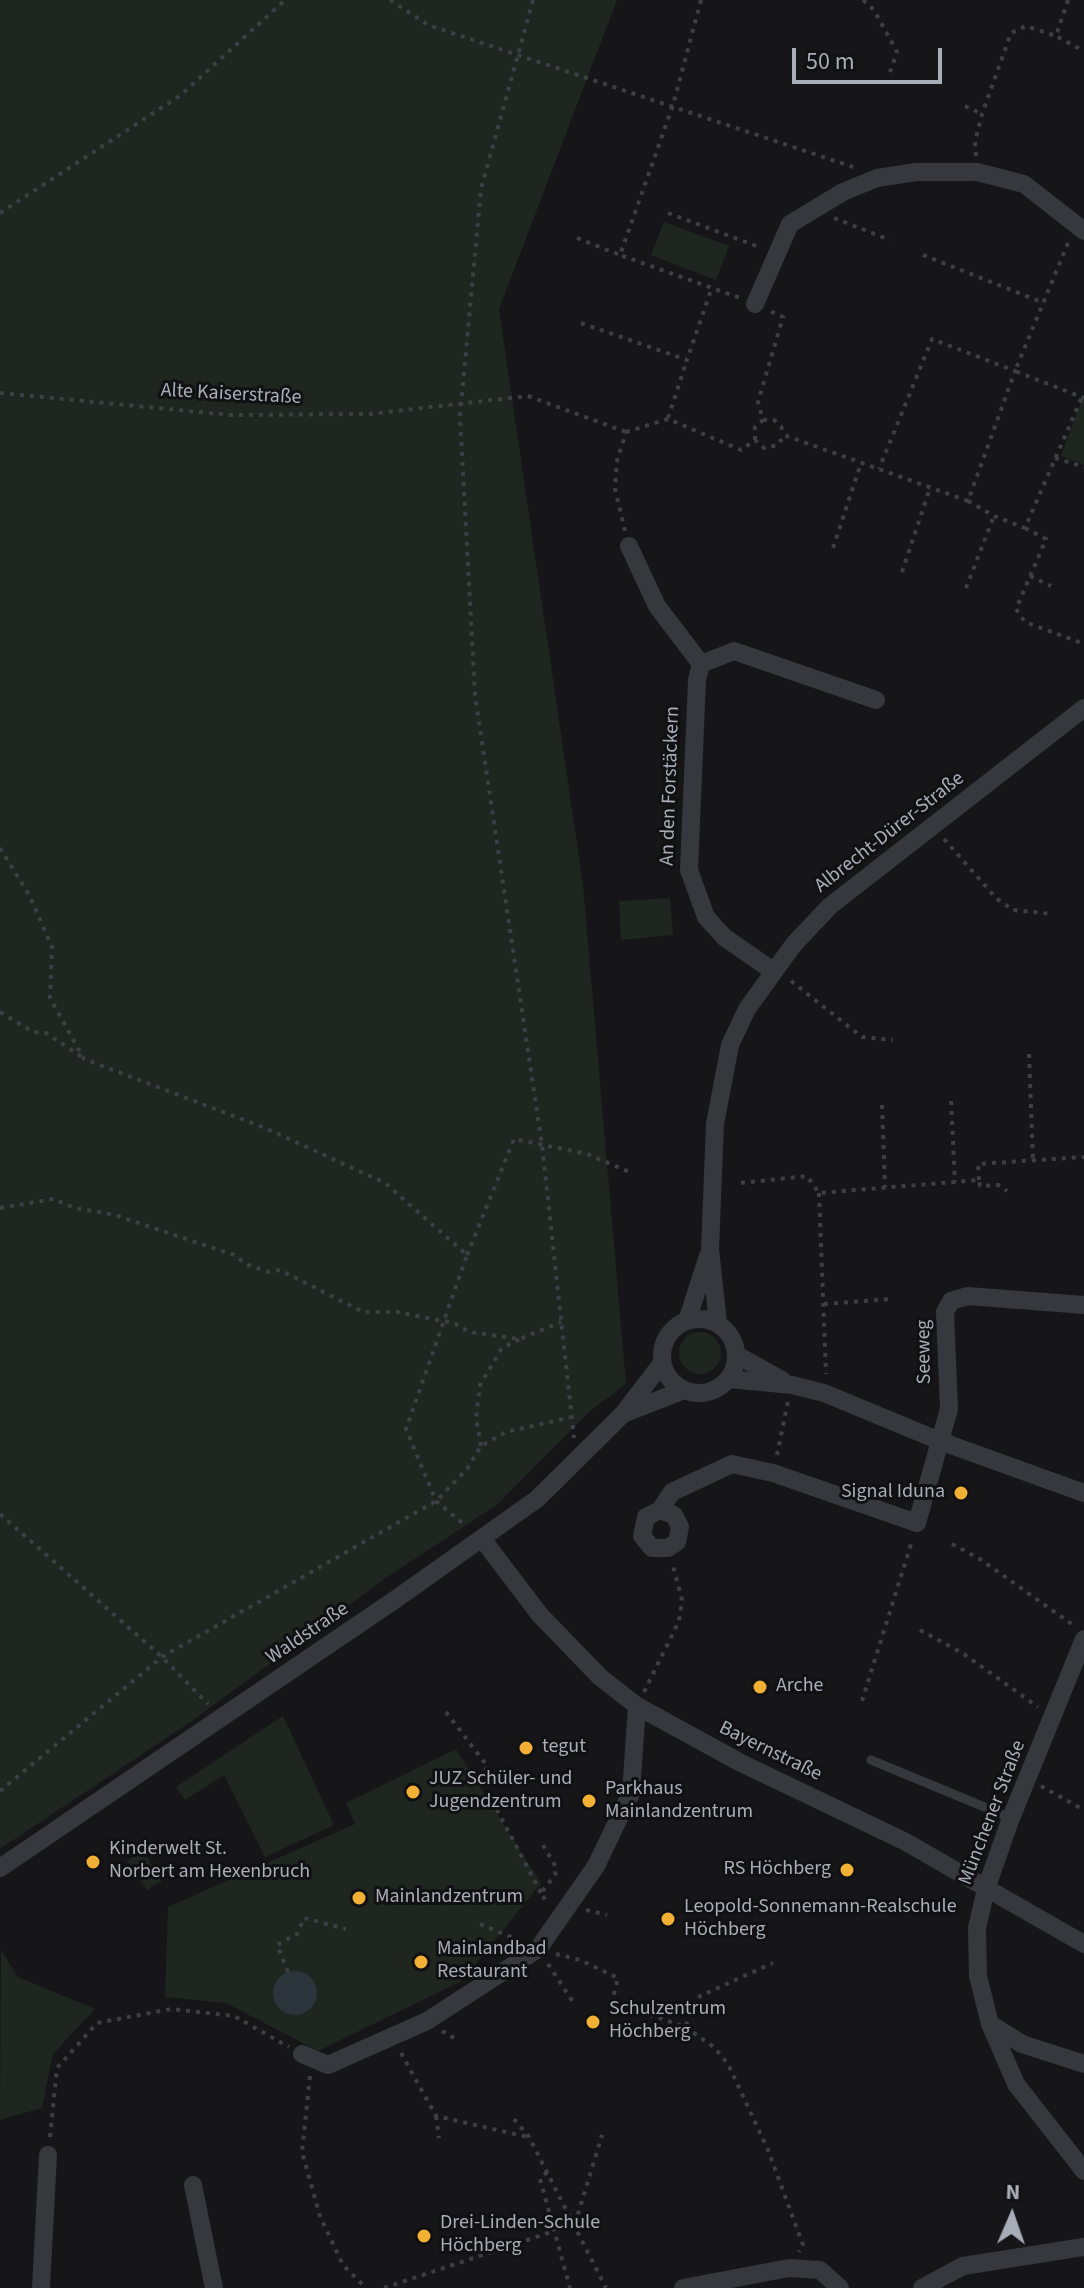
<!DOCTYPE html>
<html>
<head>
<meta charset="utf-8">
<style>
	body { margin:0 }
	#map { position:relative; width:1084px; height:2288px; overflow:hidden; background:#161618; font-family:"Source Sans 3",sans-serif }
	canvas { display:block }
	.north { position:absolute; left:972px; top:2176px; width:80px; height:80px; -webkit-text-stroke:6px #111113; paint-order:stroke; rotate:2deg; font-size:22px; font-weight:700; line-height:32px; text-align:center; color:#a8adb8 }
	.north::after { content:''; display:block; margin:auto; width:28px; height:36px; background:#a8adb8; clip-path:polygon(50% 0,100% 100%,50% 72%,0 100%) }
	.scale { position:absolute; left:792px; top:48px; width:150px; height:36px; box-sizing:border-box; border:4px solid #a8adb8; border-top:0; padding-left:10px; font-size:24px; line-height:28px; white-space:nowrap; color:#a8adb8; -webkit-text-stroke:6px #111113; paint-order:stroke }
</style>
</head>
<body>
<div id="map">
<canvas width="1084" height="2288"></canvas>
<div class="north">N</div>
<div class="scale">50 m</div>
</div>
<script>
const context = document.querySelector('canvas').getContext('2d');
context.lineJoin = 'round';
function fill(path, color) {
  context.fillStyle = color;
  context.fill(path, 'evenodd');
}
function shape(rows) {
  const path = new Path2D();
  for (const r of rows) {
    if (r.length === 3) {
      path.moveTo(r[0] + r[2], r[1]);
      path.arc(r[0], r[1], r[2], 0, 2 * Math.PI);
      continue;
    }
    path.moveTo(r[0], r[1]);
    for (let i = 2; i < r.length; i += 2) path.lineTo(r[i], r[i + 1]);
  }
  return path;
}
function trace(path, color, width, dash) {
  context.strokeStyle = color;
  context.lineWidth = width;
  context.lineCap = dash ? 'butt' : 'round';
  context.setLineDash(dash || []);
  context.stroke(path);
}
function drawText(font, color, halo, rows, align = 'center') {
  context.font = font + ' "Source Sans 3",sans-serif';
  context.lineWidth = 6;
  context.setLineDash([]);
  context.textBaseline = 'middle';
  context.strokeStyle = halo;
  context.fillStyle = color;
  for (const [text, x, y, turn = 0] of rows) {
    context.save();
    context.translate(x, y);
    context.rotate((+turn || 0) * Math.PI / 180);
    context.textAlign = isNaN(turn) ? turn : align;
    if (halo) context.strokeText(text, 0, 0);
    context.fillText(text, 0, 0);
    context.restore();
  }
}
fill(shape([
	[0,0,617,0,499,309,583,885,626,1384,590,1411,498,1504,386,1578,192,1721,0,1849],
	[664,222,729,246,716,280,651,255],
	[1082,399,1084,400,1084,465,1061,456],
	[670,898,673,935,621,940,619,901],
	[700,1353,21],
	[283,1716,334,1825,265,1857,224,1775,185,1800,176,1787],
	[456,1749,541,1883,462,1981,318,2051,226,2003,165,1997,168,1907,355,1824,346,1803],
	[143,1851,162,1881,147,1890,127,1861],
	[1,1950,18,1977,95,2009,53,2054,42,2108,0,2120]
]), '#1e261f');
fill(shape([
	[295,1993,22]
]), '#2c353c');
trace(shape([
	[390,0,428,25,853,167],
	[533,0,481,189,460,416,475,695,542,1145,574,1438],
	[701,0,673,105,620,255,740,298],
	[863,0,874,10,897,52,889,75],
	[1068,0,1056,36,1084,51],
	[965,106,982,114],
	[976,156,975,142,982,114,1011,33,1026,26,1056,36],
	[0,213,181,95,285,0],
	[668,213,759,247],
	[834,218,890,240],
	[577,238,620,255],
	[1068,243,1015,371,1084,398],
	[923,255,1044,303],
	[581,323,687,360,712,287],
	[0,393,231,415,370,414,528,396,626,432],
	[668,418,687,360],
	[763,420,774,420,781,426,784,435],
	[626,432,668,419,741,450,755,440,764,448,778,445,784,435,968,501,1015,371,932,339,879,469],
	[755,440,755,427,763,420,758,402,783,317,770,311],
	[1055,458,1084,467],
	[968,501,994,516,1025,528,1082,397],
	[1025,528,1046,539,1016,609,1025,622,1084,644],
	[625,531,615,489,617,461,626,432],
	[833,548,861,463],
	[902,572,930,488],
	[1030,576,1051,586],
	[966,588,994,516],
	[944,839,997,899,1013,910,1052,914],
	[0,848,29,895,52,947,50,998,84,1059,265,1128,385,1183,467,1255,406,1429,436,1501,466,1526],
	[791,981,862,1037,893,1040],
	[0,1012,33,1032,46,1033,82,1057],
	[1029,1054,1033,1160],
	[951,1101,955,1182],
	[882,1105,885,1187],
	[979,1180,978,1164,1084,1157],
	[741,1183,807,1176,819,1193,979,1180,980,1186,998,1185,1007,1191],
	[819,1193,826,1374],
	[0,1208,53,1199,75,1208,115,1215,234,1255,248,1265,269,1272,280,1270,363,1312,397,1312,454,1323,469,1332,520,1339,561,1322],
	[467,1255,514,1139,587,1154,632,1173],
	[824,1304,892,1299],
	[481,1446,476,1418,480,1385,502,1348,520,1339],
	[777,1455,788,1401],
	[0,1514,162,1657,208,1704],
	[952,1544,980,1559,1073,1625],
	[920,1630,964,1654,1038,1707],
	[644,1692,679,1621,682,1600,673,1566],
	[862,1701,912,1541],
	[446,1712,488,1767,479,1776,541,1893],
	[1041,1786,1084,1810],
	[0,1791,162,1657,436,1501,467,1469,481,1446,506,1432,572,1417],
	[543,1845,556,1867,555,1875,541,1893,548,1904],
	[586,1910,607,1915],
	[480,1924,518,1940],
	[556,1954,580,1960,618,1978,612,2001,685,2027,700,1996,773,1963],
	[548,1964,573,2002],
	[288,1972,277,1945,297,1934,304,1918,346,1929],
	[685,2027,714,2047,728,2064,768,2150,803,2245,799,2252],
	[442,2031,454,2038],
	[401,2053,436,2116,528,2137],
	[310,2076,302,2152,320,2216,343,2265,366,2288],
	[436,2116,439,2138],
	[514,2119,529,2137,606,2288],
	[50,2137,57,2068,97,2023,171,2009,234,2016,289,2047],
	[547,2172,540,2179,570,2288],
	[575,2224,602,2135],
	[384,2288,554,2231]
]), '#3d3f44', 4, [4, 6]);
trace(shape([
	[871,1760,1011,1818]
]), '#37383d', 9);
trace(shape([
	[755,304,790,224,843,192,877,178,916,172,977,172,1024,184,1084,231],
	[629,546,657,606,701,664],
	[773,971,724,937,706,917,689,870,697,680,701,664,734,651,876,700],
	[699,1356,37],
	[687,1321,708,1256],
	[718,1323,710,1249,715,1124,730,1045,747,1009,794,944,830,906,1084,708],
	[737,1355,782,1380],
	[729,1379,792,1385,824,1393,940,1441,1084,1493],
	[625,1413,684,1390],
	[660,1510,674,1515,680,1527,677,1542,668,1548,652,1548,642,1536,646,1517,660,1510,672,1492,732,1464,773,1473,917,1523,949,1409,945,1312,951,1301,968,1296,1084,1305],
	[483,1540,540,1615,600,1677,637,1706,741,1763,904,1841,1084,1944],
	[1084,1639,1011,1818,986,1889,977,1928,978,1976,990,2024,1016,2084,1084,2171],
	[0,1868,396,1599,537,1499,623,1414,662,1363],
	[990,2024,1022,2044,1084,2064],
	[302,2054,328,2065,427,2021,538,1949,596,1866,631,1793,637,1706],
	[193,2185,214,2288],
	[41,2288,48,2155],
	[683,2288,789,2268,820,2270,840,2288],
	[922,2288,963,2266,1084,2247]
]), '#37383d', 18);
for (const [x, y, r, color] of [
	[961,1493,8,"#f2b134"],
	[760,1687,8,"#f2b134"],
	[526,1748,8,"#f2b134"],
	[413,1792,8,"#f2b134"],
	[589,1801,8,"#f2b134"],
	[93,1862,8,"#f2b134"],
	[847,1870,8,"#f2b134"],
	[359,1898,8,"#f2b134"],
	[668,1919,8,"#f2b134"],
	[421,1962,8,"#f2b134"],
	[593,2022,8,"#f2b134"],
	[424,2236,8,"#f2b134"]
]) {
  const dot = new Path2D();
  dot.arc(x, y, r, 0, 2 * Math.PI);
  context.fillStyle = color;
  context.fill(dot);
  trace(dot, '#111113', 3);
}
drawText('20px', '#a8adb8', '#111113', [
	["Alte Kaiserstraße",231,395,3],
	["An den Forstäckern",671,786,-88],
	["Albrecht-Dürer-Straße",890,833,-38],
	["Seeweg",925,1352,-91],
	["Waldstraße",308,1634,-34],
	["Bayernstraße",770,1752,26],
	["Münchener Straße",993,1813,-69]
]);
drawText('20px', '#a8adb8', '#111113', [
	["Signal Iduna",945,1493,"right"],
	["Arche",776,1687],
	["tegut",542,1748],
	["JUZ Schüler- und",429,1780],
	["Jugendzentrum",429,1803],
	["Parkhaus",605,1790],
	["Mainlandzentrum",605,1813],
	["Kinderwelt St.",109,1850],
	["Norbert am Hexenbruch",109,1873],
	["RS Höchberg",831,1870,"right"],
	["Mainlandzentrum",375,1898],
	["Leopold-Sonnemann-Realschule",684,1908],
	["Höchberg",684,1931],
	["Mainlandbad",437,1950],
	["Restaurant",437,1973],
	["Schulzentrum",609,2010],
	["Höchberg",609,2033],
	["Drei-Linden-Schule",440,2224],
	["Höchberg",440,2247]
], 'left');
</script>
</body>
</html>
